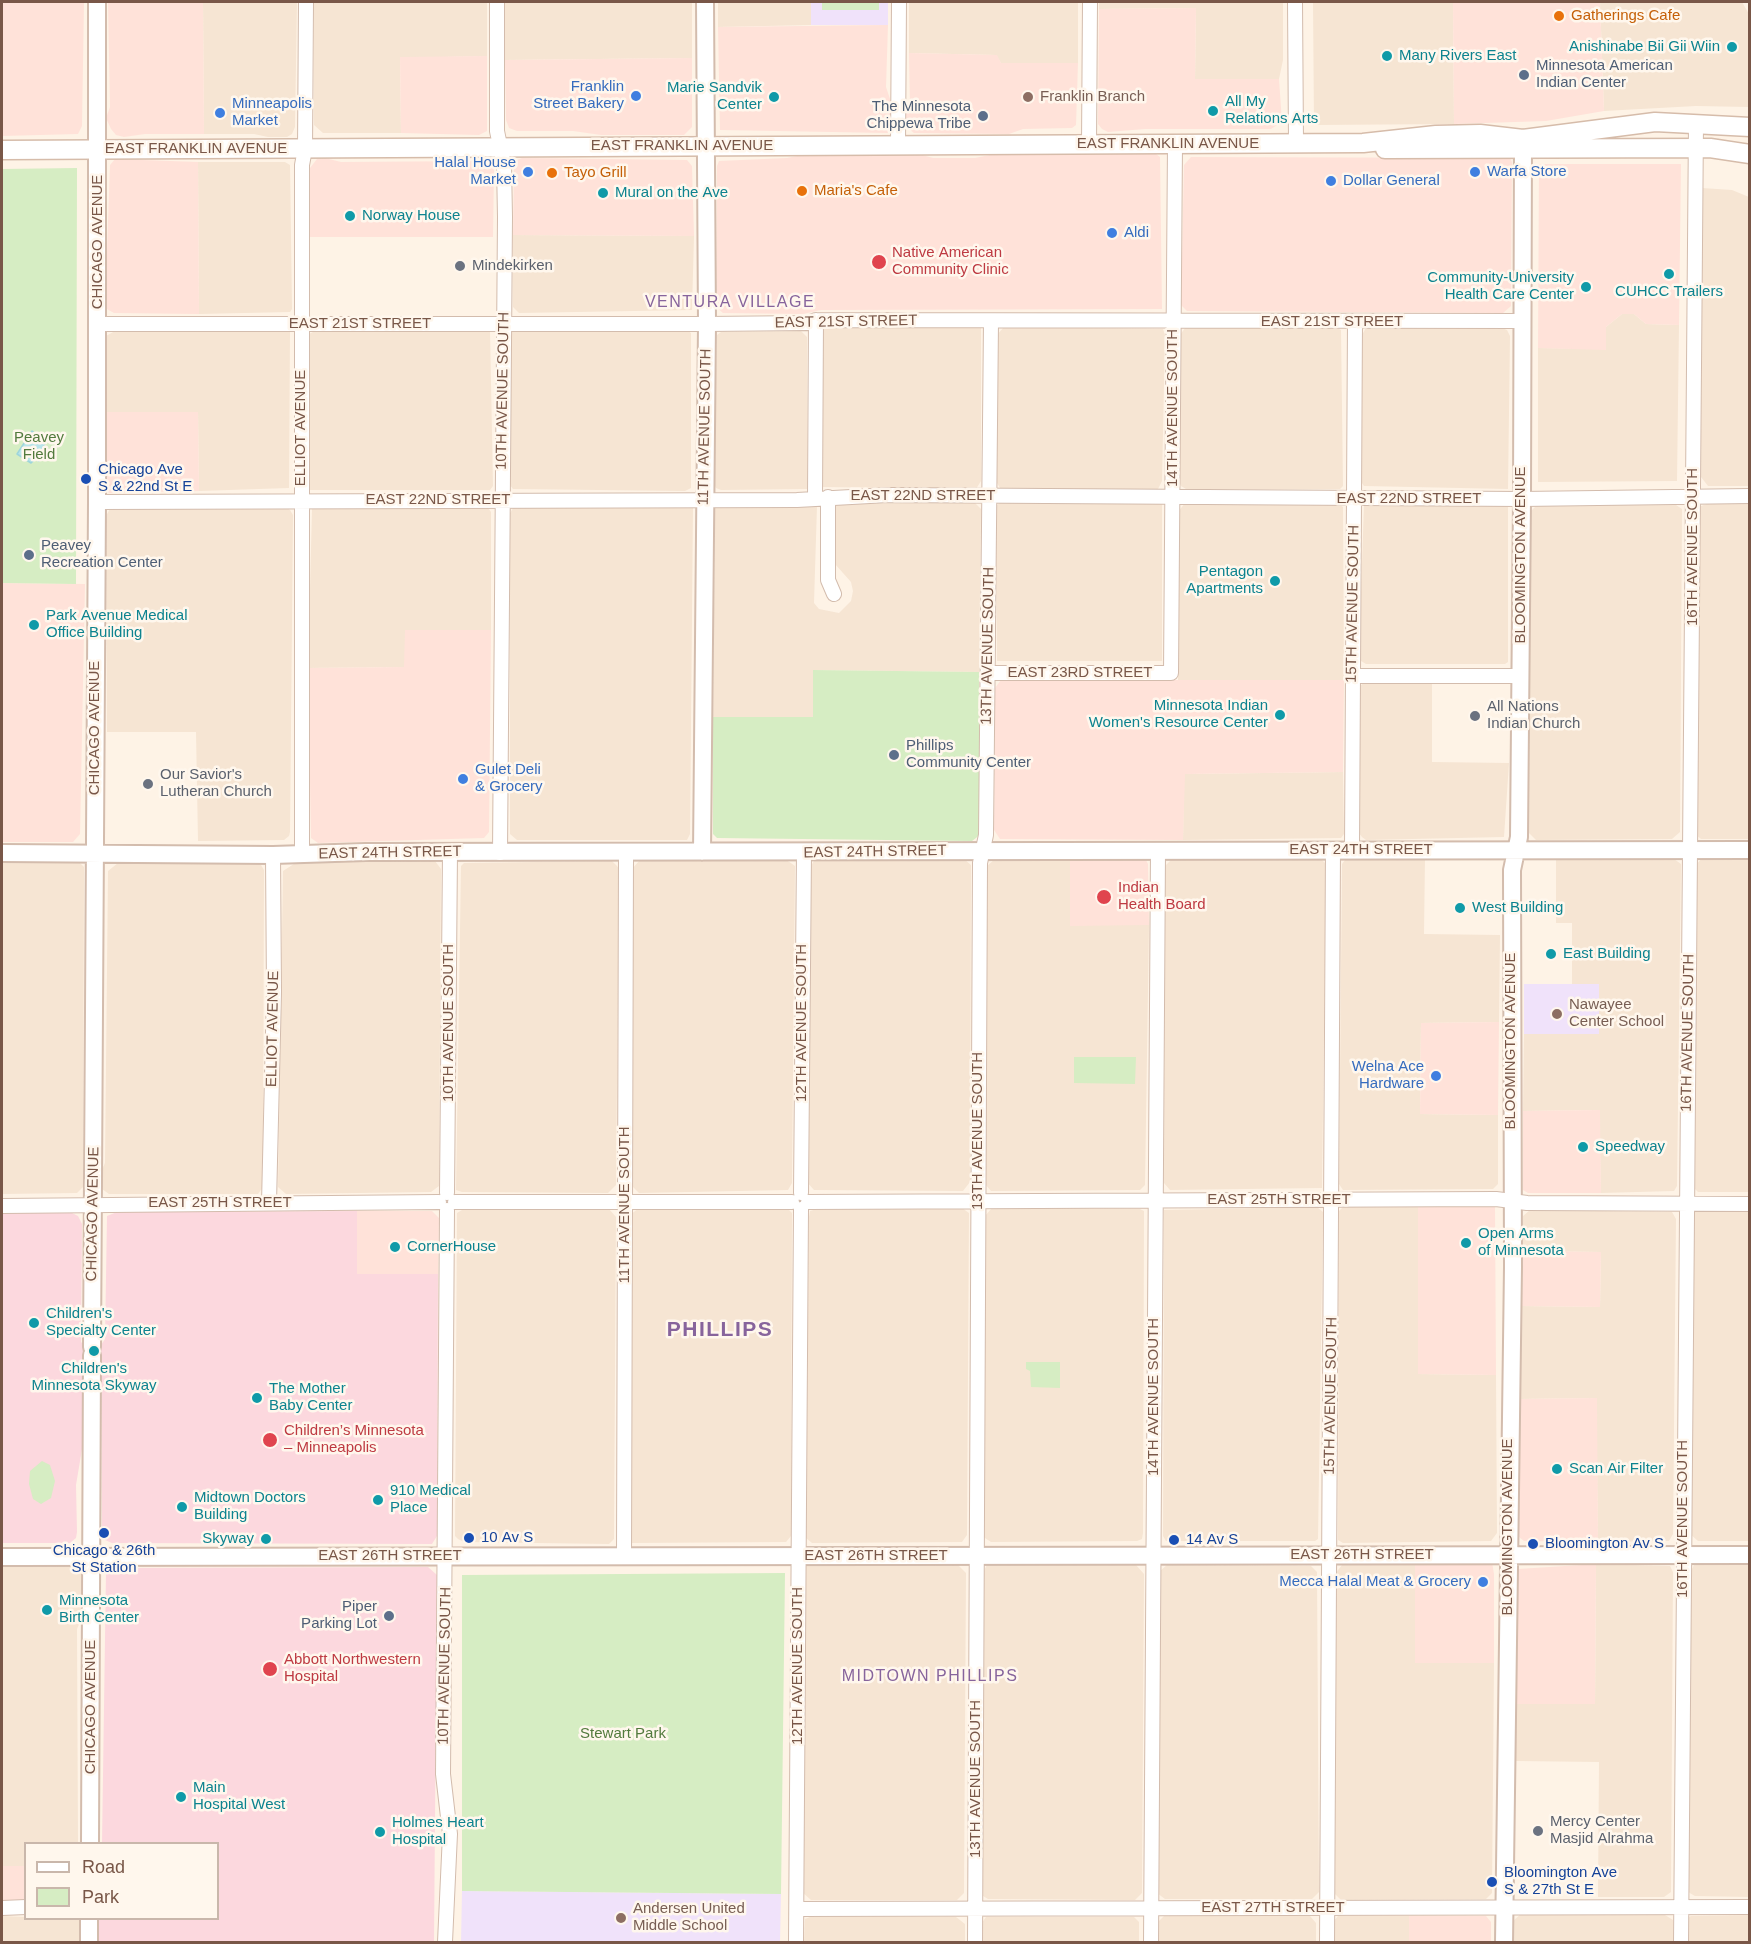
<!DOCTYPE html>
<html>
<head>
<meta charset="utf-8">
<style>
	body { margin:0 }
	#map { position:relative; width:1751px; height:1944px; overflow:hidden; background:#fef3e6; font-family:Helvetica,sans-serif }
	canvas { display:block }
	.frame { position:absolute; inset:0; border:3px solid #795748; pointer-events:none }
	.legend { position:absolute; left:24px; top:1842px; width:195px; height:78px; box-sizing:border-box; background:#fff7ed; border:2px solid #c9b7ab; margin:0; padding:8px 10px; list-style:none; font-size:18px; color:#795748 }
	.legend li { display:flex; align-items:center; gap:12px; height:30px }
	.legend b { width:30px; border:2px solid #c9b7ab }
</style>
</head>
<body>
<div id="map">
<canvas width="1751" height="1944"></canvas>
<div class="frame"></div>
<ul class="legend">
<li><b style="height:8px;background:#fff"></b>Road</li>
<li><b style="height:16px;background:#d6edc3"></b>Park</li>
</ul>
</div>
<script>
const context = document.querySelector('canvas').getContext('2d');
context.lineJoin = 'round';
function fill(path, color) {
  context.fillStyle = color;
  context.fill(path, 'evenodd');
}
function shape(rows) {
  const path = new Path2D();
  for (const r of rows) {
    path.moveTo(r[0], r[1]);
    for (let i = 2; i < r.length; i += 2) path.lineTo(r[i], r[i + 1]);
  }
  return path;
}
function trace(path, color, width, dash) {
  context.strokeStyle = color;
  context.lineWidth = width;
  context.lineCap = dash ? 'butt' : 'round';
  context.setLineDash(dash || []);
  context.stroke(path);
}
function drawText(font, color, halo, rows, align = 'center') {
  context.font = font + ' Helvetica,sans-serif';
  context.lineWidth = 5;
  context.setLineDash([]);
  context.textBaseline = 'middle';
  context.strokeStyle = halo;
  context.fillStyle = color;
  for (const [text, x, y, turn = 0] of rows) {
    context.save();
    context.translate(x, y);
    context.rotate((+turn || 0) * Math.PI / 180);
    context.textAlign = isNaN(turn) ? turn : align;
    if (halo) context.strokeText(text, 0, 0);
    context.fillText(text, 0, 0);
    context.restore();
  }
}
fill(shape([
	[203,2,297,2,295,127,292,134,287,137,268,137,254,134,204,134],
	[314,2,487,2,487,56,400,58,401,133,323,133,314,125],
	[505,2,692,2,692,58,505,60],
	[718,2,811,2,811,25,718,27],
	[909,2,1078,2,1078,63,1001,63,996,55,909,53],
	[1099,2,1283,2,1283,60,1279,79,1195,79,1196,8,1099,9],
	[1313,2,1453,2,1454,124,1314,125],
	[1600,2,1742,2,1749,14,1749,107,1696,106,1604,111],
	[198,162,285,162,290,165,292,309,290,312,199,314],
	[1702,188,1732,190,1749,197,1749,486,1708,486,1701,477],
	[513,235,694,236,692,310,519,313,513,307],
	[1622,314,1634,314,1646,324,1679,325,1677,481,1538,482,1538,348,1606,349,1606,327],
	[825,325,981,328,981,481,976,489,821,487,819,329],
	[1367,326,1502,328,1507,330,1510,336,1508,489,1364,486,1362,483,1362,335],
	[1004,327,1163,329,1165,335,1162,481,1158,489,1003,490,1000,488,997,483,996,336],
	[1185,328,1337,328,1341,330,1343,486,1340,489,1186,489,1181,486,1179,481,1180,335],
	[514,329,687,330,691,333,691,488,685,491,513,489,510,485,510,335],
	[115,331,290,332,289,488,199,491,198,412,107,412,104,341,106,336],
	[490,331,493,486,490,490,309,490,309,334,313,332],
	[801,331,807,337,807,489,721,490,716,488,713,483,717,335,721,332],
	[974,502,981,509,979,672,814,670,813,717,713,717,715,508,719,504,817,506,814,603,819,609,839,613,851,601,853,591,851,582,835,564,836,504],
	[1001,502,1162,503,1162,661,997,661,996,506],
	[1185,503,1339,504,1343,507,1344,680,1178,680,1178,512],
	[1539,503,1676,505,1682,509,1680,832,1672,839,1536,840,1529,833,1530,512],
	[1364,504,1508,504,1508,662,1505,664,1366,664,1361,661,1359,655],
	[1707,504,1749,504,1749,839,1701,839,1695,834,1698,511,1701,506],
	[486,505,491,512,491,630,405,630,405,667,308,668,312,509,317,506],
	[515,505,693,507,690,834,687,840,517,840,510,834,510,513],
	[111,507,286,507,290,510,293,515,290,832,289,836,284,840,198,841,196,732,107,732,106,516],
	[1366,681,1432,682,1432,762,1509,763,1504,837,1366,840,1362,837,1359,833,1360,686],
	[1343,772,1344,834,1341,838,1183,840,1184,774],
	[1348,856,1425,858,1424,934,1500,935,1499,1022,1421,1023,1420,1114,1498,1115,1498,1184,1493,1189,1343,1190,1339,1184,1342,864],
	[1070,857,1070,925,1149,925,1145,1185,1140,1190,991,1191,985,1184,987,866,995,859],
	[1702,858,1749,858,1749,1192,1698,1192,1692,1186,1696,865],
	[815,859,964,859,971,865,970,1182,963,1191,814,1190,807,1182,811,866],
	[1172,859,1321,859,1326,864,1322,1188,1170,1190,1164,1183,1165,866],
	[1556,859,1674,859,1681,864,1677,1186,1674,1191,1601,1193,1599,1110,1523,1111,1524,1034,1598,1034,1599,984,1572,984,1572,923,1556,923],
	[2,861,78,861,84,867,83,1187,77,1193,2,1194],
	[435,861,441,869,439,1186,431,1192,286,1194,278,1187,283,871,297,862],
	[612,861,619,868,616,1185,608,1193,462,1192,456,1190,461,866,464,863],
	[639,861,788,861,795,866,792,1183,788,1190,639,1193,631,1185,632,869],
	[118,863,255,863,261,865,264,870,263,1187,258,1194,109,1194,102,1189,101,1172,105,1163,108,871],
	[1344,1206,1418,1206,1418,1374,1496,1375,1497,1533,1491,1541,1343,1543,1338,1540,1339,1211],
	[1317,1207,1323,1212,1318,1539,1315,1541,1166,1541,1163,1536,1164,1210],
	[787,1208,792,1213,791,1536,786,1542,632,1543,630,1541,631,1214,638,1209],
	[992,1208,1140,1209,1144,1211,1143,1533,1142,1539,1137,1541,991,1542,982,1536,985,1216],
	[609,1209,616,1217,614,1539,609,1544,464,1542,458,1539,455,1536,457,1213,462,1210],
	[817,1209,962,1208,969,1213,967,1535,962,1542,812,1543,806,1538,809,1217,810,1211],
	[1530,1210,1672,1212,1676,1219,1673,1534,1669,1541,1598,1542,1596,1398,1520,1399,1522,1306,1600,1307,1601,1252,1523,1251,1523,1216],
	[1697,1210,1749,1210,1749,1541,1698,1541,1689,1533,1692,1215],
	[818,1562,835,1566,958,1565,966,1573,964,1893,957,1900,811,1900,802,1892,805,1568,807,1563],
	[1415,1564,1415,1663,1494,1663,1492,1893,1486,1899,1341,1900,1334,1893,1335,1574,1342,1565],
	[1596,1564,1670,1566,1673,1572,1671,1892,1664,1897,1598,1897,1599,1762,1516,1761,1516,1704,1595,1704],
	[987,1565,1136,1565,1144,1574,1142,1893,1135,1900,988,1899,983,1896,982,1574],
	[1167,1565,1311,1566,1317,1572,1319,1892,1312,1899,1165,1899,1157,1893,1160,1571],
	[1694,1565,1749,1565,1749,1897,1695,1896,1688,1892,1691,1571],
	[2,1566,83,1567,82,1617,77,1629,78,1843,26,1844,25,1866,2,1866],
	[1522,1913,1665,1915,1673,1920,1673,1942,1513,1942,1513,1921],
	[1749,1915,1749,1942,1686,1942,1687,1918,1691,1916],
	[2,1916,79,1919,80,1942,2,1942],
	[1164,1916,1310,1916,1316,1923,1316,1942,1156,1942,1156,1924],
	[1338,1916,1409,1916,1409,1942,1333,1942,1333,1922],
	[810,1917,956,1917,965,1924,965,1942,804,1942,805,1919],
	[986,1917,1134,1917,1139,1922,1139,1942,981,1942,981,1924]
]), '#f6e5d3');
fill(shape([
	[2,2,84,2,82,126,78,134,2,136],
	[108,2,203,2,204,134,145,134,124,137,116,135,111,129,106,118,110,107],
	[1453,2,1600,2,1604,111,1546,121,1454,124],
	[1196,8,1195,79,1279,79,1282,122,1271,129,1145,129,1108,132,1102,129,1098,124,1099,9],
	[888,25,886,87,892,105,892,126,888,133,720,130,718,27],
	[909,53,997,55,1001,63,1078,63,1076,125,1072,128,1023,129,1009,134,914,133,905,126,904,114,910,106],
	[487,56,487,131,479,135,401,133,400,57],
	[692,58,692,127,684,135,601,135,573,131,517,131,509,128,506,120,505,60],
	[999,153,1156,154,1160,157,1162,309,821,310,803,314,723,313,716,307,717,166,719,161,787,158,807,154,919,154,933,158,975,158],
	[1191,157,1510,158,1512,162,1511,306,1503,313,1187,311,1181,305,1184,165],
	[325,158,341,162,481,161,491,164,494,170,493,237,310,237,310,168,317,159],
	[522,158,687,160,692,166,694,236,513,235,514,165,517,160],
	[115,159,198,162,199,314,114,313,105,308,110,165],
	[1539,164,1681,164,1679,325,1646,324,1634,314,1622,314,1606,327,1606,350,1538,348],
	[107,412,198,412,199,491,109,493,105,487,104,473,107,464],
	[2,583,85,584,80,834,73,842,2,842],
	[405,630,491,630,489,832,484,838,318,843,311,838,308,668,404,667],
	[1001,680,1344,680,1343,772,1185,774,1183,840,1000,839,994,830,995,688],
	[1070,857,1146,860,1148,864,1149,925,1070,926],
	[1499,1022,1498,1115,1420,1114,1421,1023],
	[1600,1110,1601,1193,1528,1193,1523,1190,1523,1111],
	[1418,1206,1495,1207,1496,1375,1418,1374],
	[357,1211,432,1211,439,1218,438,1274,357,1274],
	[1523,1251,1601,1252,1600,1307,1522,1306],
	[1597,1398,1598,1542,1524,1541,1519,1537,1520,1399],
	[1481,1561,1492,1562,1494,1574,1494,1663,1415,1663,1415,1564,1471,1565],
	[1596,1564,1595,1704,1516,1704,1516,1572,1518,1569],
	[2,1866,25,1866,25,1900,2,1900],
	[1409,1916,1486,1916,1491,1922,1491,1942,1409,1942]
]), '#ffe2d9');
fill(shape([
	[811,2,888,2,888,25,811,25],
	[1524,984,1599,984,1599,1034,1524,1034],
	[462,1891,781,1894,780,1942,461,1942]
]), '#f0e2fa');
fill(shape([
	[357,1211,357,1274,438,1274,437,1536,432,1544,112,1543,105,1540,102,1535,101,1345,105,1339,107,1216,117,1212],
	[2,1213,72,1213,78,1216,82,1224,81,1342,83,1344,84,1437,76,1485,77,1532,76,1538,70,1543,2,1543],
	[428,1567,437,1575,434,1942,98,1942,98,1919,218,1918,218,1844,102,1843,106,1571,112,1568]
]), '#fcd8de');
fill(shape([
	[822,2,879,2,879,10,822,10],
	[77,168,76,584,2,583,2,169],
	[813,670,979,672,979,835,976,838,972,841,717,838,713,834,713,717,813,717],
	[1074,1057,1136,1057,1135,1084,1074,1083],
	[1026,1362,1060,1362,1060,1388,1031,1387,1030,1371,1026,1369],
	[42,1461,50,1465,55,1481,51,1498,41,1504,33,1499,29,1484,30,1471],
	[785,1573,781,1894,462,1891,462,1575]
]), '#d6edc3');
const water = shape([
	[32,431,46,442,43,447,46,451,42,459,39,461,35,459,31,463,17,454,32,431]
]);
fill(water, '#b8e4e9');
trace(water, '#9ed5db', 1.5);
const minor = shape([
	[497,2,497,131,504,165,505,217,500,853],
	[1295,2,1296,143],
	[1089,144,1090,2],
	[898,145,899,2],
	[97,324,707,324,808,323,816,320,1523,321],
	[815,497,816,320],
	[828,497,828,580,834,594],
	[97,502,797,500,888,495,1522,499,1750,496],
	[988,673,1171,673,1175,144],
	[1353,676,1520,676],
	[1352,849,1355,322],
	[302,854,302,165,305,149,306,2],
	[447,1193,450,852],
	[801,1193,804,853],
	[455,1202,792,1202],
	[808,1202,1496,1199,1527,1203,1750,1204],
	[269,1203,274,992,273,855],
	[2,1206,439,1202],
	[624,1556,626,853],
	[2,1908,26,1907],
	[797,1909,1750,1907],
	[445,1942,450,1834,443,1774,447,1210],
	[796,1942,801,1209],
	[975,1942,980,863,986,835,991,321],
	[1151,1942,1158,851],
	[1327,1942,1333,849],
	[1681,1942,1696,123]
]);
const tertiary = shape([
	[702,852,707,324,705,2],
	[2,853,273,855,366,852,1750,850],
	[92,1347,97,502,97,2],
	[2,1557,1750,1555],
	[90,1844,92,1355],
	[89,1942,89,1918],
	[1504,1942,1513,1267,1512,870,1519,837,1522,499,1523,139]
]);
const secondary = shape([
	[1385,149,1710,148,1750,154],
	[2,150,1363,143,1436,135,1480,134,1523,139,1655,122,1750,127]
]);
trace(minor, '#d3bcad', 16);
trace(tertiary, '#d3bcad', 20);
trace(secondary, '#d6bcaa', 21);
trace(minor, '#fff', 14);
trace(tertiary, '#fff', 16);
trace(secondary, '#fff', 18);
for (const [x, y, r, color] of [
	[1559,16,6,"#e8710a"],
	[1732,47,6,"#0f9aa8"],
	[1387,56,6,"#0f9aa8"],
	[1524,75,6,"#5c6f8a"],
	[636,96,6,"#3f7fe0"],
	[774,97,6,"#0f9aa8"],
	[1028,97,6,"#8d6e63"],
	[1213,111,6,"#0f9aa8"],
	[220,113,6,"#3f7fe0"],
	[983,116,6,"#5c6f8a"],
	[528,172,6,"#3f7fe0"],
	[1475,172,6,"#3f7fe0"],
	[552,173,6,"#e8710a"],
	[1331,181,6,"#3f7fe0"],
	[802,191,6,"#e8710a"],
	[603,193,6,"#0f9aa8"],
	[350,216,6,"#0f9aa8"],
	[1112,233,6,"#3f7fe0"],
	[879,262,8,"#e0444e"],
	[460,266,6,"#6b7280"],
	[1669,274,6,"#0f9aa8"],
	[1586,287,6,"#0f9aa8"],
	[86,479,6,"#1a4fb4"],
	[29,555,6,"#5c6f8a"],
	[1275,581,6,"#0f9aa8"],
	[34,625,6,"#0f9aa8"],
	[1280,715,6,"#0f9aa8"],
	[1475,716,6,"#6b7280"],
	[894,755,6,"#5c6f8a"],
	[463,779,6,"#3f7fe0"],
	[148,784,6,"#6b7280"],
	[1104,897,8,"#e0444e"],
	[1460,908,6,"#0f9aa8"],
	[1551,954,6,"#0f9aa8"],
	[1557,1014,6,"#8d6e63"],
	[1436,1076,6,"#3f7fe0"],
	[1583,1147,6,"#0f9aa8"],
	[1466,1243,6,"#0f9aa8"],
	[395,1247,6,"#0f9aa8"],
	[34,1323,6,"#0f9aa8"],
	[94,1351,6,"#0f9aa8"],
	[257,1398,6,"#0f9aa8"],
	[270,1440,8,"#e0444e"],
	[1557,1469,6,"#0f9aa8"],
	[378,1500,6,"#0f9aa8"],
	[182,1507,6,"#0f9aa8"],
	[104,1533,6,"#1a4fb4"],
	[469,1538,6,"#1a4fb4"],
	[266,1539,6,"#0f9aa8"],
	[1174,1540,6,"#1a4fb4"],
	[1533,1544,6,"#1a4fb4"],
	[1483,1582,6,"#3f7fe0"],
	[47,1610,6,"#0f9aa8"],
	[389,1616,6,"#5c6f8a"],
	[270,1669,8,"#e0444e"],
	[181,1797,6,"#0f9aa8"],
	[1538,1831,6,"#6b7280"],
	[380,1832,6,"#0f9aa8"],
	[1492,1882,6,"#1a4fb4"],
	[621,1918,6,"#8d6e63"]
]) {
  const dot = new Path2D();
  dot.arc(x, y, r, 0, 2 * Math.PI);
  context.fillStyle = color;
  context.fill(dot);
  trace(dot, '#fff7ed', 2);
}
drawText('15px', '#c56008', '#fff7ed', [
	["Gatherings Cafe",1571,16],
	["Tayo Grill",564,173],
	["Maria's Cafe",814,191]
], 'left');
drawText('15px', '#0d838f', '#fff7ed', [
	["Anishinabe Bii Gii Wiin",1720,47,"right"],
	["Many Rivers East",1399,56],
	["Marie Sandvik",762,88,"right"],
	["Center",762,105,"right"],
	["All My",1225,102],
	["Relations Arts",1225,119],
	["Mural on the Ave",615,193],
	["Norway House",362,216],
	["Community-University",1574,278,"right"],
	["Health Care Center",1574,295,"right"],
	["CUHCC Trailers",1669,292,"center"],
	["Pentagon",1263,572,"right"],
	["Apartments",1263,589,"right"],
	["Park Avenue Medical",46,616],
	["Office Building",46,633],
	["Minnesota Indian",1268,706,"right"],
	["Women's Resource Center",1268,723,"right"],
	["West Building",1472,908],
	["East Building",1563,954],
	["Speedway",1595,1147],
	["Open Arms",1478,1234],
	["of Minnesota",1478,1251],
	["CornerHouse",407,1247],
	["Children's",46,1314],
	["Specialty Center",46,1331],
	["Children's",94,1369,"center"],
	["Minnesota Skyway",94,1386,"center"],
	["The Mother",269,1389],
	["Baby Center",269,1406],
	["Scan Air Filter",1569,1469],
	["910 Medical",390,1491],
	["Place",390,1508],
	["Midtown Doctors",194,1498],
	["Building",194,1515],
	["Skyway",254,1539,"right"],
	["Minnesota",59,1601],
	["Birth Center",59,1618],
	["Main",193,1788],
	["Hospital West",193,1805],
	["Holmes Heart",392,1823],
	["Hospital",392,1840]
], 'left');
drawText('15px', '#4e5e75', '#fff7ed', [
	["Minnesota American",1536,66],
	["Indian Center",1536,83],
	["The Minnesota",971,107,"right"],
	["Chippewa Tribe",971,124,"right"],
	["Peavey",41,546],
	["Recreation Center",41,563],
	["Phillips",906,746],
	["Community Center",906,763],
	["Piper",377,1607,"right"],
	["Parking Lot",377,1624,"right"]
], 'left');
drawText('15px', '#366cbe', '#fff7ed', [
	["Franklin",624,87,"right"],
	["Street Bakery",624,104,"right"],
	["Minneapolis",232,104],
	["Market",232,121],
	["Halal House",516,163,"right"],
	["Market",516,180,"right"],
	["Warfa Store",1487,172],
	["Dollar General",1343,181],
	["Aldi",1124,233],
	["Gulet Deli",475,770],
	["& Grocery",475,787],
	["Welna Ace",1424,1067,"right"],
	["Hardware",1424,1084,"right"],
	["Mecca Halal Meat & Grocery",1471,1582,"right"]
], 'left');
drawText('15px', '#785e54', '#fff7ed', [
	["Franklin Branch",1040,97],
	["Nawayee",1569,1005],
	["Center School",1569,1022],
	["Andersen United",633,1909],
	["Middle School",633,1926]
], 'left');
drawText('15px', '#795748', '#fff7ed', [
	["EAST FRANKLIN AVENUE",1168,144],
	["EAST FRANKLIN AVENUE",682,146],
	["EAST FRANKLIN AVENUE",196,149],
	["CHICAGO AVENUE",98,242,-90],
	["EAST 21ST STREET",846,322,-1],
	["EAST 21ST STREET",1332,322],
	["EAST 21ST STREET",360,324],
	["10TH AVENUE SOUTH",503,391,-89],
	["14TH AVENUE SOUTH",1173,408,-90],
	["11TH AVENUE SOUTH",705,427,-89],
	["ELLIOT AVENUE",301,428,-90],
	["EAST 22ND STREET",923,496],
	["EAST 22ND STREET",1409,499],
	["EAST 22ND STREET",438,500],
	["16TH AVENUE SOUTH",1693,547,-90],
	["BLOOMINGTON AVENUE",1521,555,-90],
	["15TH AVENUE SOUTH",1353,604,-89],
	["13TH AVENUE SOUTH",988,646,-89],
	["EAST 23RD STREET",1080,673],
	["CHICAGO AVENUE",95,728,-90],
	["EAST 24TH STREET",1361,850],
	["EAST 24TH STREET",875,852,-1],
	["EAST 24TH STREET",390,853,-1],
	["10TH AVENUE SOUTH",449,1023,-90],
	["12TH AVENUE SOUTH",802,1023,-90],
	["ELLIOT AVENUE",273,1029,-89],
	["16TH AVENUE SOUTH",1688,1033,-89],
	["BLOOMINGTON AVENUE",1511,1041,-90],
	["13TH AVENUE SOUTH",978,1131,-90],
	["EAST 25TH STREET",1279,1200],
	["EAST 25TH STREET",220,1203],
	["11TH AVENUE SOUTH",625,1205,-90],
	["CHICAGO AVENUE",93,1214,-89],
	["15TH AVENUE SOUTH",1331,1396,-89],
	["14TH AVENUE SOUTH",1154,1397,-90],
	["16TH AVENUE SOUTH",1683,1519,-90],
	["BLOOMINGTON AVENUE",1508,1527,-90],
	["EAST 26TH STREET",1362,1555],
	["EAST 26TH STREET",390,1556],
	["EAST 26TH STREET",876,1556],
	["10TH AVENUE SOUTH",445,1666,-89],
	["12TH AVENUE SOUTH",798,1666,-90],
	["CHICAGO AVENUE",91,1707,-90],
	["13TH AVENUE SOUTH",976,1779,-90],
	["EAST 27TH STREET",1273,1908]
]);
drawText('15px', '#be3a42', '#fff7ed', [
	["Native American",892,253],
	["Community Clinic",892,270],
	["Indian",1118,888],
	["Health Board",1118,905],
	["Children’s Minnesota",284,1431],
	["– Minneapolis",284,1448],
	["Abbott Northwestern",284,1660],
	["Hospital",284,1677]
], 'left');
drawText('15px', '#5b616d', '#fff7ed', [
	["Mindekirken",472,266],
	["All Nations",1487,707],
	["Indian Church",1487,724],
	["Our Savior's",160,775],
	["Lutheran Church",160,792],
	["Mercy Center",1550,1822],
	["Masjid Alrahma",1550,1839]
], 'left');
drawText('15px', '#527a3d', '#fff7ed', [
	["Peavey",39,438],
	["Field",39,455],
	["Stewart Park",623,1734]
]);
drawText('15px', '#164399', '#fff7ed', [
	["Chicago Ave",98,470],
	["S & 22nd St E",98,487],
	["10 Av S",481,1538],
	["14 Av S",1186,1540],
	["Bloomington Av S",1545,1544],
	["Chicago & 26th",104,1551,"center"],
	["St Station",104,1568,"center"],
	["Bloomington Ave",1504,1873],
	["S & 27th St E",1504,1890]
], 'left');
context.letterSpacing = '1.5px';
drawText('16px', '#87649c', '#fff7ed', [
	["VENTURA VILLAGE",730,303],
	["MIDTOWN PHILLIPS",930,1677]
]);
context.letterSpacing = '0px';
context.letterSpacing = '1.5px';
drawText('bold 21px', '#87649c', '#fff7ed', [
	["PHILLIPS",720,1330]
]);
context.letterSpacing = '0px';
</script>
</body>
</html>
